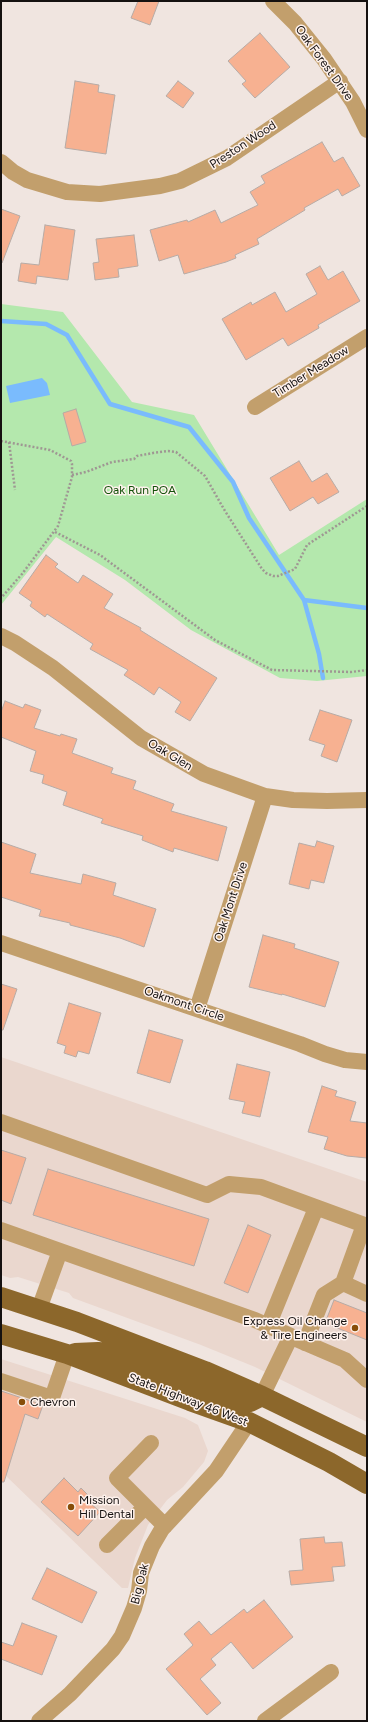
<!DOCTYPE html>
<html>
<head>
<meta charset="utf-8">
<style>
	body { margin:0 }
	#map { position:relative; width:368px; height:1722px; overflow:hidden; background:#f0e5e0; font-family:Figtree,sans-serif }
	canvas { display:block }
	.frame { position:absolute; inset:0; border:2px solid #151110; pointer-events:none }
</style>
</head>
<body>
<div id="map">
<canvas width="368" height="1722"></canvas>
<div class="frame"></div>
</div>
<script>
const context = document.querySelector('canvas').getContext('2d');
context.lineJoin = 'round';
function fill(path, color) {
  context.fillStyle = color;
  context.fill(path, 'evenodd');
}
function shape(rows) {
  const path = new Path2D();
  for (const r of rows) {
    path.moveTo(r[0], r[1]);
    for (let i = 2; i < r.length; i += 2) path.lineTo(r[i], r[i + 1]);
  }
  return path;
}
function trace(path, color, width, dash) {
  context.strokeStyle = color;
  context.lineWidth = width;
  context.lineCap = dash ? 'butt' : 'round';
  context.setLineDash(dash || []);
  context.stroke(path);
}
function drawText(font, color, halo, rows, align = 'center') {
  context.font = font + ' Figtree,sans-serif';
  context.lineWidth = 3;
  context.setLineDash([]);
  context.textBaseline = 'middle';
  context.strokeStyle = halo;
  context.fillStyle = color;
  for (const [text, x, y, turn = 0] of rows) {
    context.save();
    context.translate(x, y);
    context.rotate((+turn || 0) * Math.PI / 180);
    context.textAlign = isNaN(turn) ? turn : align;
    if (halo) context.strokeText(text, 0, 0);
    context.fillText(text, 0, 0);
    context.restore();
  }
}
fill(shape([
	[1,1057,367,1182,367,1422,255,1367,201,1345,73,1298,69,1293,18,1277,10,1278,1,1275],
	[1,1359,185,1418,198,1425,208,1451,204,1462,183,1487,167,1500,148,1525,135,1558,128,1588,122,1588,5,1475,1,1478]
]), '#ead7ce');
fill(shape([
	[1,304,63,312,132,402,194,415,279,555,367,499,367,676,317,681,280,678,191,630,125,580,56,537,1,605]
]), '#b4e8ad');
fill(shape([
	[42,378,47,383,50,395,10,403,6,386]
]), '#7abbfd');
trace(shape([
	[1,321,46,324,67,335,110,404,189,427,233,482,249,518,304,600,319,654,323,678],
	[304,600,367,608]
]), '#7abbfd', 4.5);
const building = shape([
	[138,1,159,1,150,25,131,18,138,1],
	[260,33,290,67,255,98,242,84,246,81,228,61,260,33],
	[75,81,99,85,98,92,115,95,106,154,65,148,75,81],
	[178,81,194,93,183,108,166,96,178,81],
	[322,142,334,162,343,157,360,186,342,196,338,189,304,208,305,210,257,239,259,244,235,255,236,258,226,262,184,274,178,255,159,261,150,230,187,220,188,222,215,210,221,223,258,205,250,192,265,183,261,176,322,142],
	[1,209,20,216,2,263,1,263,1,209],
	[45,225,75,230,68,280,37,276,36,284,18,281,21,263,39,265,45,225],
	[134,235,138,266,118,269,119,277,95,280,93,263,99,262,96,239,134,235],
	[320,266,328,280,343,271,360,301,318,325,319,328,288,346,283,338,246,360,222,319,251,302,252,305,275,292,286,312,317,294,306,274,320,266],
	[76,409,86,442,72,446,63,413,76,409],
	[299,461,312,482,327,473,339,492,318,504,313,497,290,511,270,478,299,461],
	[46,555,58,564,55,567,78,583,83,575,113,594,104,608,141,628,140,630,217,678,190,721,175,712,181,702,159,687,154,695,141,686,124,675,128,670,90,649,93,644,47,614,45,617,30,606,32,602,19,593,46,555],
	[5,701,23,708,25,704,41,710,34,728,60,736,61,734,77,739,72,753,113,768,111,773,136,781,133,789,174,804,171,811,227,827,218,861,174,848,173,852,142,840,143,836,101,823,103,819,63,805,67,792,42,783,44,775,30,771,36,751,1,737,1,712,5,701],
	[320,710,352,720,337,762,321,756,325,745,309,740,320,710],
	[317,841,334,846,324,883,311,880,309,889,289,884,299,843,315,847,317,841],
	[1,842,36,854,30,873,81,884,83,874,116,883,113,895,156,909,144,947,120,938,70,925,70,923,39,916,41,910,1,897,1,842],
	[263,935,295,944,294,948,339,962,325,1007,282,994,282,995,249,987,263,935],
	[1,984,17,989,3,1030,1,1030,1,984],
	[69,1003,101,1013,89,1054,78,1051,76,1057,64,1053,66,1046,57,1043,69,1003],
	[149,1030,183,1040,170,1083,137,1073,149,1030],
	[237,1064,270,1072,260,1117,242,1113,245,1102,229,1099,237,1064],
	[322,1086,337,1091,335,1096,356,1102,350,1121,367,1123,367,1158,347,1156,324,1149,328,1137,308,1132,322,1086],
	[1,1150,26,1158,11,1204,1,1200,1,1150],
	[48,1169,209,1219,194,1266,33,1215,48,1169],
	[248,1225,271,1235,248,1293,224,1283,248,1225],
	[334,1300,367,1313,367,1340,325,1323,334,1300],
	[1,1391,43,1405,38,1419,25,1414,4,1482,1,1482,1,1391],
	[64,1478,78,1492,81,1488,90,1497,87,1500,100,1512,78,1536,41,1502,64,1478],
	[324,1537,325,1543,342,1542,345,1566,332,1567,334,1581,291,1585,289,1571,303,1570,300,1539,324,1537],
	[47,1568,97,1592,82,1623,32,1599,47,1568],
	[264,1600,293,1637,253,1669,231,1642,211,1659,216,1665,200,1679,221,1703,207,1715,166,1669,193,1645,184,1634,199,1621,211,1635,244,1609,247,1613,264,1600],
	[22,1623,57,1636,42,1675,1,1659,1,1642,13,1646,22,1623]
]);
fill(building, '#f7b191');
trace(building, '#b6aba6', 1);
trace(shape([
	[1,441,50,450,71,461,72,464,72,477,58,526,22,574,1,598],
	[9,442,15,490],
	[72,475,86,472,112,462,134,459,137,456,153,453,168,451,176,452,205,476,225,511,262,569,266,573,273,576,278,576,295,569,307,545,367,506],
	[55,532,100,555,215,640,272,670,351,672,367,670]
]), '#9f9793', 2.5, [2, 2]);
trace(shape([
	[273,1,295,23,324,59,353,102,367,130],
	[1,162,13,172,27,180,67,192,100,194,160,186,180,181,227,158,340,81],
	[255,407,367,337],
	[1,636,15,643,53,668,141,738,204,774,265,796,293,800,327,801,367,800],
	[1,943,300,1044,325,1054,345,1060,367,1062],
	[197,1009,265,796],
	[1,1122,207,1195,229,1184,261,1187,367,1226],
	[1,1230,255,1320,291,1336,262,1396],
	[343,1283,367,1294],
	[39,1309,60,1251],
	[268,1326,316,1208],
	[296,1339,345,1360,367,1380],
	[305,1343,324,1295,343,1283,364,1225],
	[1,1381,52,1398,67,1354],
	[151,1443,117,1478,165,1526],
	[107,1545,145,1507],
	[39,1721,70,1694,113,1649,122,1636,134,1608,139,1591,141,1573,152,1546,162,1529,216,1471,249,1422],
	[265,1721,331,1672]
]), '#c29f6c', 16);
trace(shape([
	[1,1297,77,1322,205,1371,262,1396,367,1447],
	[1,1334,67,1354,190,1401,249,1422,329,1462,367,1484],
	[75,1353,98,1352,112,1353,235,1404,250,1402,262,1396]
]), '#8c672b', 20);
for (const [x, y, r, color] of [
	[355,1328,4,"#884d08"],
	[22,1402,4,"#884d08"],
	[71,1507,4,"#884d08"]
]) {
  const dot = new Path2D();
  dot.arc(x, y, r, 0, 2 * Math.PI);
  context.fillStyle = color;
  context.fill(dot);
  trace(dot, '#fef2ed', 1.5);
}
drawText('12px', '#151110', '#fef2ed', [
	["Oak Forest Drive",324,63,54],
	["Preston Wood",243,145,-33],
	["Timber Meadow",311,372,-32],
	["Oak Glen",170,755,31],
	["Oak Mont Drive",231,902,-72],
	["Oakmont Circle",184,1004,19],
	["State Highway 46 West",188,1400,21],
	["Big Oak",140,1584,-76]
]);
drawText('12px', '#135109', '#fef2ed', [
	["Oak Run POA",140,490]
]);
drawText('12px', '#151110', '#fef2ed', [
	["Express Oil Change",347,1321,"right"],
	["& Tire Engineers",347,1335,"right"],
	["Chevron",30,1402],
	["Mission",79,1500],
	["Hill Dental",79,1514]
], 'left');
</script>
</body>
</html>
